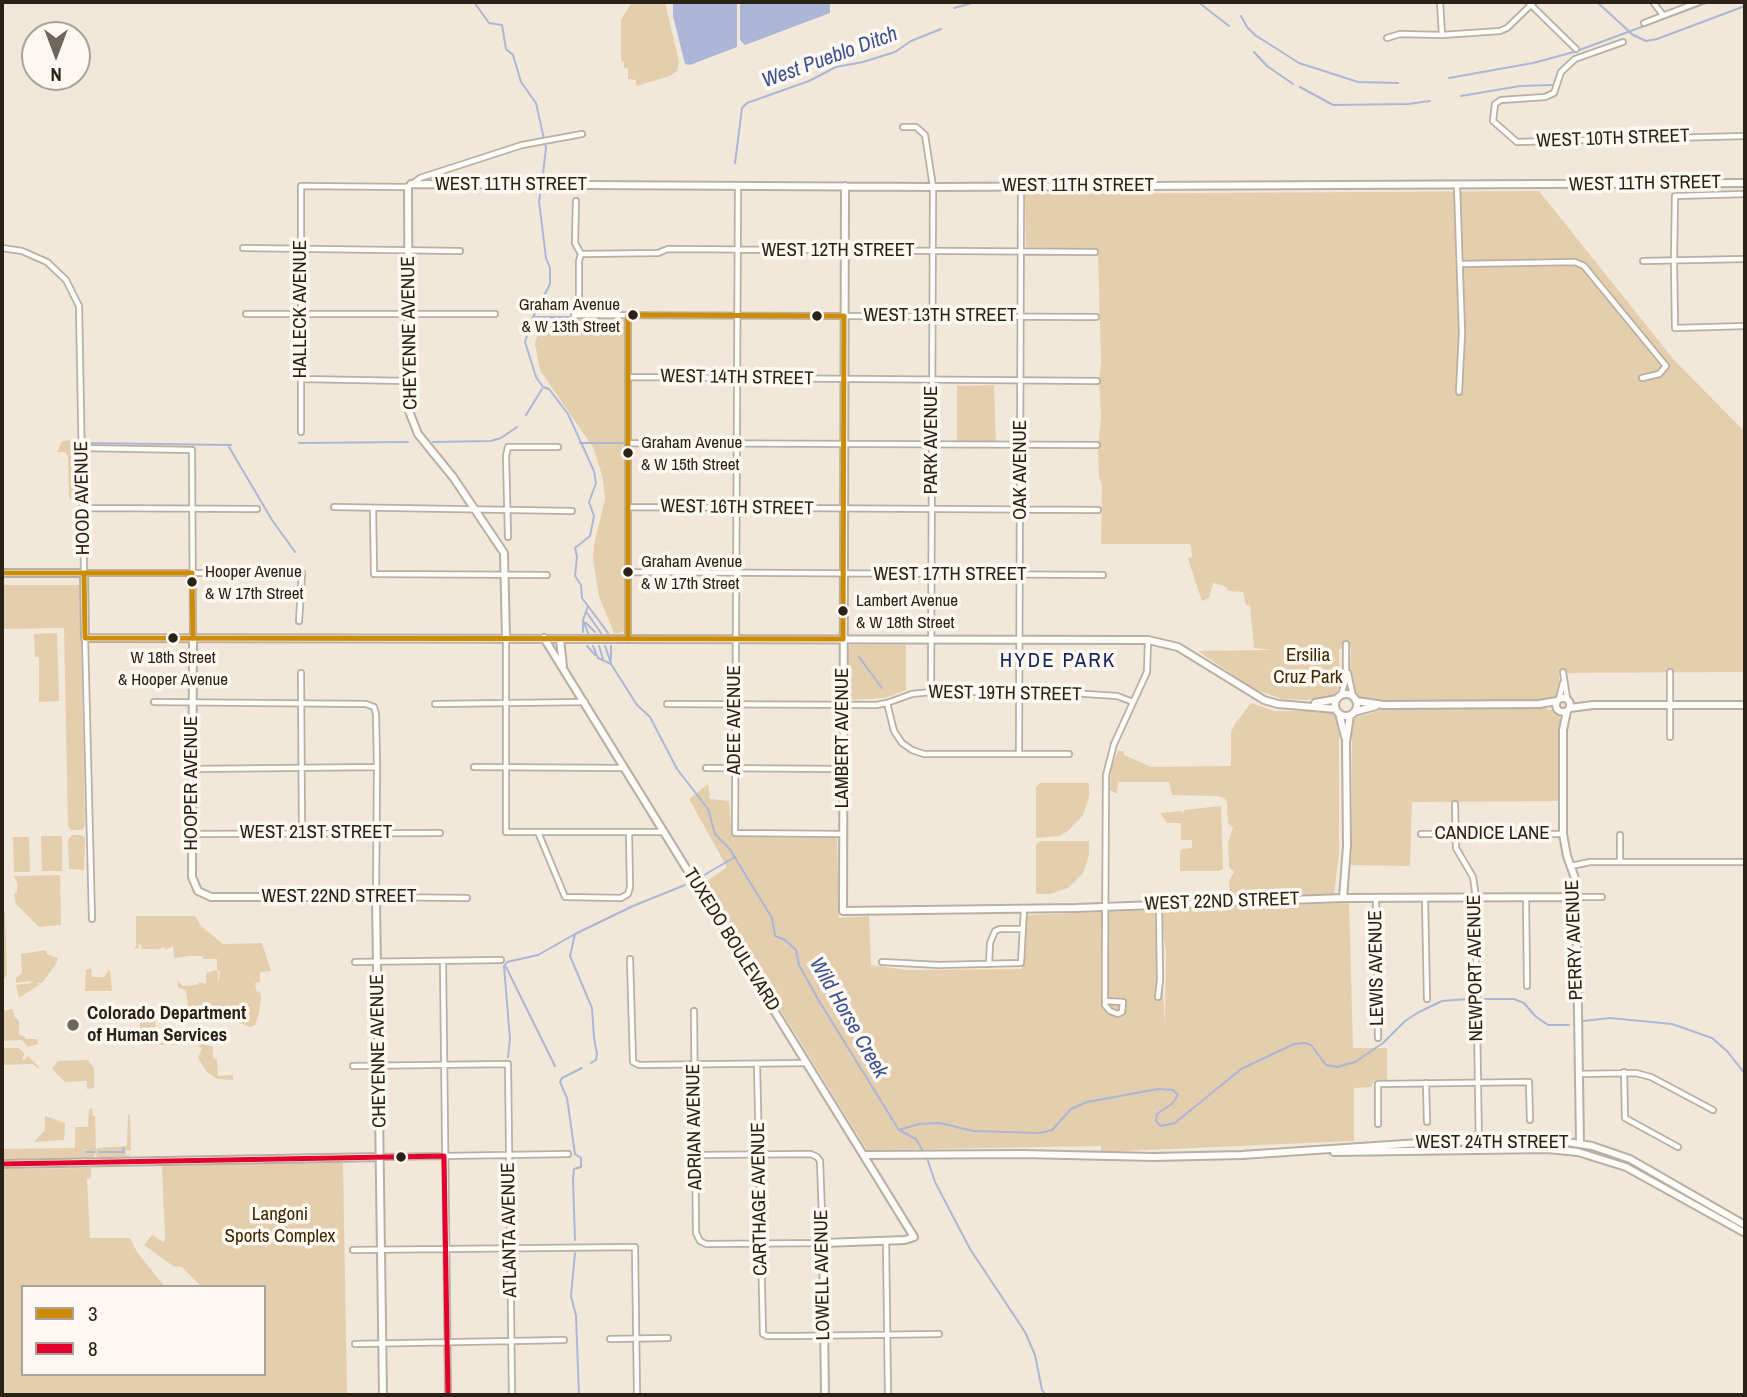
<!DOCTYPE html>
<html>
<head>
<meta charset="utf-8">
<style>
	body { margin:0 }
	#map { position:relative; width:1747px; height:1397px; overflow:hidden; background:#f2e8da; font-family:"Archivo Narrow",sans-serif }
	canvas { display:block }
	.frame { position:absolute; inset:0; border:4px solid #2a2216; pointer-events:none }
	.legend { position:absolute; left:21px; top:1285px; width:245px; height:91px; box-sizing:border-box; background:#fdf9f2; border:2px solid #a9a39a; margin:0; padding:9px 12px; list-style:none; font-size:21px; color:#2a2216 }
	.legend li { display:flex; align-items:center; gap:14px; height:35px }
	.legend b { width:35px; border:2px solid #a9a39a }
	.north { position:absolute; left:21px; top:21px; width:70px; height:70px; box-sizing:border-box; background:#fdf9f2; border:2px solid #a9a39a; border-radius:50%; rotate:180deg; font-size:19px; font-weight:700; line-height:28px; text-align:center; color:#2a2216 }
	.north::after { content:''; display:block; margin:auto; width:24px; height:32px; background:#70675b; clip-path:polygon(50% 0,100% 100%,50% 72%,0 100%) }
</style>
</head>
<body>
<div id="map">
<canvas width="1747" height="1397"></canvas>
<div class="frame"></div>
<ul class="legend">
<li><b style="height:9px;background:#ce8c04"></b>3</li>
<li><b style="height:9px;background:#e4002b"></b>8</li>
</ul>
<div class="north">N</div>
</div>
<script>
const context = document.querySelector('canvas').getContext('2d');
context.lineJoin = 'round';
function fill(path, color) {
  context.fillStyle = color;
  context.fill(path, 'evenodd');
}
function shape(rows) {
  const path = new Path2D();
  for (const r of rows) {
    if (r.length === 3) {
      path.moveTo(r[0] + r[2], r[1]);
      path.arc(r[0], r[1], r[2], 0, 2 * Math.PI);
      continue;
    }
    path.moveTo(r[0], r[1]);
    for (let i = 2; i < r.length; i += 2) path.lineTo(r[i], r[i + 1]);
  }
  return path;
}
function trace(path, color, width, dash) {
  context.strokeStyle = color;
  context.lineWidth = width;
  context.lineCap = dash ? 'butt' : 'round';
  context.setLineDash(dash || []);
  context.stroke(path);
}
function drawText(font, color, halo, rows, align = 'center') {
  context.font = font + ' "Archivo Narrow",sans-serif';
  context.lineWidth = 7;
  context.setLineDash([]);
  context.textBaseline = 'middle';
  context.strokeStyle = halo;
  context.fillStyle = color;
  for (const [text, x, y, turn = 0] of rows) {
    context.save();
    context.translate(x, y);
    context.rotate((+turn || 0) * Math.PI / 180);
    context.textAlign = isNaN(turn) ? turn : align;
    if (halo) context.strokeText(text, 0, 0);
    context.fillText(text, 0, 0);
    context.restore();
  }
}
fill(shape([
	[632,2,665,2,679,62,677,71,670,76,636,86,636,80,628,79,628,68,624,68,624,62,621,61,621,20],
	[1539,191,1674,360,1745,432,1745,672,1559,673,1560,693,1558,698,1545,701,1546,709,1557,711,1560,719,1560,801,1412,802,1410,866,1350,865,1352,854,1352,724,1355,718,1381,710,1381,701,1358,700,1355,695,1350,675,1351,648,1339,649,1340,686,1334,695,1307,700,1282,699,1254,689,1198,651,1271,650,1254,648,1250,605,1246,605,1243,592,1229,591,1224,586,1213,583,1209,598,1202,601,1189,562,1188,558,1192,557,1191,546,1189,544,1101,544,1102,485,1099,477,1098,447,1101,417,1099,380,1101,362,1098,252,1094,249,1026,248,1025,194],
	[543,318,623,319,625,322,624,605,624,631,620,633,614,633,599,596,593,559,594,545,605,499,603,479,594,449,540,370,535,343],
	[994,385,996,441,957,441,957,386],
	[78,440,75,455,77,501,73,501,69,498,68,456,65,452,57,452,62,441],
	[2,585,80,585,85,825,82,830,71,830,68,826,64,628,2,629],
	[57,633,59,701,39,702,39,657,35,657,34,634],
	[851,645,906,645,906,690,885,698,850,700,848,698,848,647],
	[1251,703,1275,711,1323,711,1331,712,1335,716,1339,735,1339,853,1334,896,1230,900,1229,881,1234,872,1229,867,1228,843,1233,828,1228,823,1227,802,1224,798,1217,796,1172,795,1169,782,1118,782,1117,794,1110,790,1111,768,1118,751,1123,751,1124,755,1151,767,1231,766,1231,733,1234,725],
	[1040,783,1089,783,1089,797,1083,815,1068,831,1059,836,1036,838,1036,787],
	[708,784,710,799,729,801,732,836,837,837,839,918,869,916,871,965,906,970,1022,969,1026,915,1159,910,1165,1026,1166,952,1160,909,1349,903,1353,1048,1387,1048,1387,1080,1375,1080,1371,1087,1354,1088,1354,1141,1101,1152,1101,1146,867,1150,703,884,727,867,689,799],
	[1221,806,1223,869,1219,871,1180,871,1180,852,1182,849,1192,848,1192,840,1181,840,1181,823,1167,823,1160,813,1181,811,1183,813,1184,810],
	[72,835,81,835,85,838,84,870,69,869,68,840],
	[41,836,62,836,62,871,42,871],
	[13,837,29,837,30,872,14,872],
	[1040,841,1089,841,1089,855,1083,873,1068,888,1050,894,1036,894,1036,845],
	[60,875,61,925,39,927,16,904,14,894,17,892,17,883,14,876],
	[2,907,5,912,7,974,2,983],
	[136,916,195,916,201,926,223,944,262,943,271,971,260,972,260,982,255,983,257,992,260,991,261,998,259,1014,255,1025,250,1027,227,1018,212,1021,194,1009,188,1007,186,990,178,988,177,980,183,986,197,985,200,982,206,984,206,973,216,970,218,973,218,985,220,972,217,970,217,959,203,959,203,956,190,956,174,958,173,946,166,950,164,947,159,949,141,949,142,946,138,943,139,948,134,949,136,947],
	[46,950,47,954,58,958,56,964,42,983,37,983,39,985,19,998,16,985,32,983,30,981,16,983,16,978,22,973,21,954],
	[91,968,92,977,104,977,110,969,112,991,85,991,86,970],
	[13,1009,14,1016,19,1021,19,1035,24,1036,26,1039,37,1039,38,1044,28,1047,22,1040,2,1041,2,1011],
	[154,1009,156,1029,140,1029,139,1010],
	[143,1034,184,1034,196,1037,193,1044,143,1045],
	[200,1043,213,1047,213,1058,217,1059,218,1076,233,1075,233,1080,217,1079,207,1072,198,1058,202,1048,198,1046],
	[2,1048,19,1048,25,1054,22,1058,24,1060,28,1056,40,1068,39,1069,33,1064,2,1065],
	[88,1060,94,1068,94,1088,87,1089,87,1081,65,1082,52,1069,58,1061],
	[92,1108,93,1116,95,1116,96,1151,97,1148,127,1146,128,1115,130,1115,131,1150,124,1151,128,1156,131,1152,129,1157,97,1159,96,1154,94,1155,95,1159,2,1160,2,1149,75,1148,75,1127,88,1127,89,1109],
	[45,1116,65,1123,64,1140,34,1142,45,1130],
	[343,1162,347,1395,2,1395,2,1169,91,1168,91,1178,87,1179,90,1238,130,1238,137,1252,165,1287,23,1287,23,1374,264,1374,264,1287,202,1287,182,1267,173,1266,144,1245,152,1235,163,1242,165,1240,162,1166]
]), '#e4cead');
fill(shape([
	[673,2,737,2,737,47,690,65,685,64,673,16],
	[740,2,830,2,830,13,745,45,740,40]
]), '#acb6d6');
trace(shape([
	[474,2,489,23,502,25,506,49,513,55,521,82,536,103,546,148,542,182],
	[1198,2,1229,26],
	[1597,2,1633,35,1646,41,1657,39,1745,6],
	[954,8,976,2],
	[1241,16,1247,27,1255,35,1299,63,1358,82,1398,83],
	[1254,52,1267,66,1293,84],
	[1449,78,1533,63,1574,52,1709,2],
	[1300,87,1333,105,1408,104,1430,101],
	[1461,96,1520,86,1552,85],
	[735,163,742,108,747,103,809,81,836,67,863,62,895,52,911,41,941,29],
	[541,188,539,201,546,258,550,268,550,284,533,317,525,342,536,377,543,387,549,389,568,414,594,471,596,483,589,502,594,516,590,536,575,548,577,557,575,576,581,585,582,598,588,606,583,620,588,633],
	[541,190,575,190],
	[533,317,574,317],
	[526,415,542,389],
	[433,442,491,441,501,438,517,427],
	[86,443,231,445],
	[299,443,408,442],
	[580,443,627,443],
	[229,447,272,520,295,552],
	[588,606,608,633],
	[587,613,601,633],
	[583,621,583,632],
	[586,623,595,632],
	[587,646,595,655],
	[593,646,598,658,611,664,637,705,650,717,677,769,708,809,715,834,729,848,772,918,775,936,785,940,796,950,799,965,819,1001,899,1130,916,1139,924,1153],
	[599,646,603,659],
	[605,646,611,663],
	[611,646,611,659],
	[859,657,882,688],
	[699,878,735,857],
	[575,934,570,956,592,1008,594,1038,597,1054,596,1060,591,1063],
	[506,967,555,1066],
	[1583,1021,1610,1018,1672,1024,1712,1038,1727,1051,1745,1074],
	[508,1057,510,1039,504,966,507,962,538,955,575,934,633,906,685,885],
	[899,1130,919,1124,940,1123,973,1131,1040,1133,1052,1130,1071,1109,1087,1102,1158,1089,1173,1090,1178,1095,1173,1103,1157,1114,1156,1121,1161,1126,1175,1123,1241,1069,1294,1044,1305,1043,1311,1045,1326,1065,1337,1067,1355,1062,1383,1043,1405,1021,1419,1012,1442,1001,1467,999,1514,999,1524,1003,1535,1016,1548,1025,1569,1025],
	[86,1152,94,1152],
	[99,1152,124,1152,123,1148],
	[927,1158,935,1182,970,1249,1025,1332,1035,1355,1042,1390,1046,1395],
	[575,1240,573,1179,574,1169,581,1167,581,1158,575,1154,567,1098,560,1082,562,1078,582,1068],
	[575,1253,571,1296,576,1316,579,1395]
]), '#acb6d6', 2);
const street = shape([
	[1440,2,1442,35],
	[1528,2,1576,49],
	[1653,2,1663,15],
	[1644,23,1699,2],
	[1387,38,1400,34,1442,35,1500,31,1507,28,1534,2],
	[1623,42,1575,59,1561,72,1554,93,1545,97,1501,100,1495,104,1493,121,1517,142,1745,136],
	[903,127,916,127,925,135,933,187,931,692],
	[738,186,735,833,842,834],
	[1457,186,1462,333,1459,392],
	[1745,194,1675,196,1674,261,1675,328,1745,326],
	[576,201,575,243,581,254,579,261,579,315],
	[2,248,22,251,47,262,66,280,79,306,84,573,302,573,299,621],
	[243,248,460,251],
	[581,254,658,253,668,249,1095,252],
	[1643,261,1745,259],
	[1460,264,1575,262,1584,266,1666,366,1659,374,1642,378],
	[246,314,495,314],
	[574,315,1096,317],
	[629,377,1097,381],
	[301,379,408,381],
	[301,432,301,186,408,187,420,178,522,145,582,134],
	[628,443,1097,445],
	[82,448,192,450,193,638],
	[334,507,572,511],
	[628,507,1098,510],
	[83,508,257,509],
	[373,508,374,574,547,575],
	[508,537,506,456,508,447,558,447],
	[628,572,1103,575],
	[85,638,92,919],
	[506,639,506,832,663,832],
	[628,639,628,315],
	[1563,672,1567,698],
	[301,673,302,833],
	[1348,673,1353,697],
	[1341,695,1346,679,1346,644],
	[1559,699,1563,683],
	[154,702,366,704,374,707,376,714,377,767,376,897,467,898],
	[887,703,894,731,902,743,912,750,924,754,1069,754],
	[435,704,585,702],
	[667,704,876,705,887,703,912,694,931,692,1056,692,1117,696,1133,702],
	[1670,737,1670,672],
	[1019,754,1021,186],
	[474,767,624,768],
	[706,768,842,769],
	[192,769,377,767],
	[1455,804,1456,848,1473,877,1475,891,1479,1150],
	[538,832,565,897,621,898,628,894,630,887,629,832],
	[192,834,440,833],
	[1421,834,1563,834],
	[1620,862,1620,835],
	[1571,866,1590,862,1745,862],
	[1526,897,1527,986],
	[1576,897,1602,897],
	[1376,898,1378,1038],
	[1425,898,1427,999],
	[630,959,633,1062,639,1065,807,1063],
	[443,961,448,1395],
	[355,962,501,960],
	[882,962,939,965,1021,963,1024,908],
	[989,964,990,943,995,931,1000,929,1023,929],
	[1158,997,1160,980,1159,905],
	[1105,1001,1123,1002,1122,1012,1118,1014,1110,1011,1105,1005,1105,962,1106,775,1114,744,1147,672,1148,640],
	[694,1011,696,1233,700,1241,706,1244,823,1243,820,1161,817,1157,811,1154,696,1155],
	[757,1065,763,1334,767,1336,794,1336,939,1334],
	[353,1066,508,1064,512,1395],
	[1624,1072,1625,1118,1678,1147],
	[1579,1074,1636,1073,1651,1077,1713,1110],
	[1426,1083,1427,1122],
	[1378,1124,1378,1084,1529,1082,1530,1120],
	[380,1157,568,1154],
	[886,1241,888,1395],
	[353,1250,635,1247,637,1395],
	[610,1339,668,1338],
	[355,1344,564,1340]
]);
const secondary = shape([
	[411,184,933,187,1745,183],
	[845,186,843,911,1076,908,1343,898,1576,897],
	[408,187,409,411,418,434,453,477,504,553,506,639],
	[2,573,84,573,85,638,1148,640,1178,647,1264,700,1278,704,1336,709],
	[193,638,192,877,198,891,211,897,376,897,383,1395],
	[544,638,914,1237,905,1240,823,1243,825,1395],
	[560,639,563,666],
	[1346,705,11],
	[1563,705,7],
	[1356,701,1384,705,1539,704,1557,701],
	[1315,703,1337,699],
	[1570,708,1593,705,1745,705],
	[1567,711,1563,730,1563,834,1567,856,1576,881,1580,1144],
	[1354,712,1376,706],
	[1339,713,1345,737],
	[1343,898,1347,846,1346,742,1350,715],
	[1334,1152,1547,1149,1578,1152,1626,1167,1745,1233],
	[865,1155,1022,1154,1154,1157,1242,1155,1434,1142,1555,1140,1592,1146,1630,1159,1745,1225],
	[2,1164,380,1157]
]);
trace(street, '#b8b0a4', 8);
trace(secondary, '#b8b0a4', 10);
trace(street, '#fdfcf9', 4.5);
trace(secondary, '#fdfcf9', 6);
trace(shape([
	[628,315,844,316],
	[628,315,628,639],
	[2,573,192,573,193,638],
	[84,573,85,638],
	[85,638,843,639],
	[843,639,844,316]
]), '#ce8c04', 5);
trace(shape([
	[2,1164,444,1156,448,1395]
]), '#e4002b', 5);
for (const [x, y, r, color] of [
	[633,315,6,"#2a2216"],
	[817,316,6,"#2a2216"],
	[628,453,6,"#2a2216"],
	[628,572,6,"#2a2216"],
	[192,582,6,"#2a2216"],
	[843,611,6,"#2a2216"],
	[173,638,6,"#2a2216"],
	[73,1025,7,"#70675b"],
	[401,1157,6,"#2a2216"]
]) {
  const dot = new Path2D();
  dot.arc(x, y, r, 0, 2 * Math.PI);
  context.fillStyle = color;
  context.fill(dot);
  trace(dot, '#fdf9f2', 2.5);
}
drawText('17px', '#2a2216', '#fdf9f2', [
	["Graham Avenue",620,305,"right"],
	["& W 13th Street",620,327,"right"],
	["Graham Avenue",641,443],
	["& W 15th Street",641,465],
	["Graham Avenue",641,562],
	["& W 17th Street",641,584],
	["Hooper Avenue",205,572],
	["& W 17th Street",205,594],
	["Lambert Avenue",856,601],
	["& W 18th Street",856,623],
	["W 18th Street",173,658,"center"],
	["& Hooper Avenue",173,680,"center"]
], 'left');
drawText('19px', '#2a2216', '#fdf9f2', [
	["WEST 10TH STREET",1613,139,-2],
	["WEST 11TH STREET",1645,184,-1],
	["WEST 11TH STREET",511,185],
	["WEST 11TH STREET",1078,186],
	["WEST 12TH STREET",838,251],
	["HALLECK AVENUE",301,309,-90],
	["WEST 13TH STREET",940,316],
	["CHEYENNE AVENUE",410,333,-91],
	["WEST 14TH STREET",737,378,1],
	["PARK AVENUE",932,440,-90],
	["OAK AVENUE",1021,470,-90],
	["HOOD AVENUE",83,498,-91],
	["WEST 16TH STREET",737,508,1],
	["WEST 17TH STREET",950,575],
	["WEST 19TH STREET",1005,694,1],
	["ADEE AVENUE",735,720,-90],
	["LAMBERT AVENUE",843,738,-90],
	["HOOPER AVENUE",192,783,-90],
	["WEST 21ST STREET",316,833],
	["CANDICE LANE",1492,834],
	["WEST 22ND STREET",339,897],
	["WEST 22ND STREET",1222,902,-2],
	["TUXEDO BOULEVARD",731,940,58],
	["PERRY AVENUE",1575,940,-92],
	["LEWIS AVENUE",1377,968,-91],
	["NEWPORT AVENUE",1476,968,-91],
	["CHEYENNE AVENUE",379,1051,-91],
	["ADRIAN AVENUE",695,1127,-91],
	["WEST 24TH STREET",1492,1143],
	["CARTHAGE AVENUE",760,1199,-91],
	["ATLANTA AVENUE",510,1230,-91],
	["LOWELL AVENUE",823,1275,-91]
]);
drawText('19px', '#3f2800', '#fdf9f2', [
	["Ersilia",1308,656],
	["Cruz Park",1308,678],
	["Langoni",280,1215],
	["Sports Complex",280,1237]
]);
drawText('bold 19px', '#2a2216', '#fdf9f2', [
	["Colorado Department",87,1014],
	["of Human Services",87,1036]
], 'left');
drawText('italic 21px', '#3e5293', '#fdf9f2', [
	["West Pueblo Ditch",830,58,-20],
	["Wild Horse Creek",848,1018,60]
]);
context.letterSpacing = '2px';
drawText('21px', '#19275e', '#fdf9f2', [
	["HYDE PARK",1058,661]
]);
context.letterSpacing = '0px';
</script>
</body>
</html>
